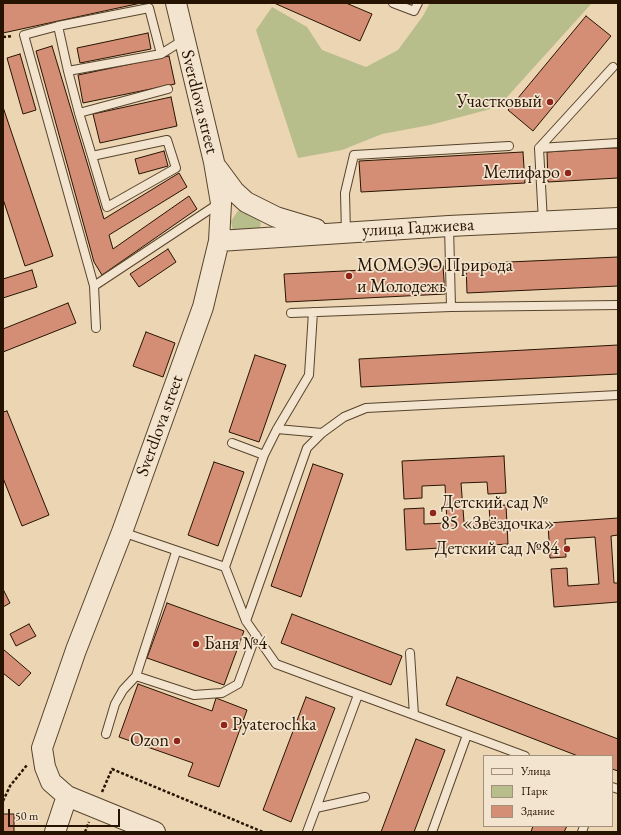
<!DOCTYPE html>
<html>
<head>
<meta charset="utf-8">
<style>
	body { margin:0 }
	#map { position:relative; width:621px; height:835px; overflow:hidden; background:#ebd5b3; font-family:"EB Garamond",serif }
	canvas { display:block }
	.frame { position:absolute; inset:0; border:4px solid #271400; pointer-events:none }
	.legend { position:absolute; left:483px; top:755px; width:130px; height:72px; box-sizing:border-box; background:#f2e4ce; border:1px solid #a1917c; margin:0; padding:5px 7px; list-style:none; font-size:12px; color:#271400 }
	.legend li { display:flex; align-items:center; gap:8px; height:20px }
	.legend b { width:20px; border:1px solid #a1917c }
	.scale { position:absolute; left:8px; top:809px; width:112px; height:18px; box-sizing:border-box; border:2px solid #271400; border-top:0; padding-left:5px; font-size:12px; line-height:14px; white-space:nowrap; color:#271400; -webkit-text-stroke:3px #f2e4ce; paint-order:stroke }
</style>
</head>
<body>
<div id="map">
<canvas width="621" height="835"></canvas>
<div class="frame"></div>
<ul class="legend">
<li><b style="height:5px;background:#f2e4ce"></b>Улица</li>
<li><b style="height:11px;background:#b8bd8c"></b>Парк</li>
<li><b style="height:11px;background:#d48e76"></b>Здание</li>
</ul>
<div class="scale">50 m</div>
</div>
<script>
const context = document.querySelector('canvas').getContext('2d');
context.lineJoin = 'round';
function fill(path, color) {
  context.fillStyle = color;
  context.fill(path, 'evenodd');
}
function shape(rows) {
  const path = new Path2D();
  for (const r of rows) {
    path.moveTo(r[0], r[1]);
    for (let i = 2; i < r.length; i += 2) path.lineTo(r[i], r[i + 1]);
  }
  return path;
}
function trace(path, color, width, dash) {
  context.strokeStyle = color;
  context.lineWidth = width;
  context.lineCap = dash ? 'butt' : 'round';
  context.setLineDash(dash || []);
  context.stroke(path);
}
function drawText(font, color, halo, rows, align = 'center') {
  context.font = font + ' "EB Garamond",serif';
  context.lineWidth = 3.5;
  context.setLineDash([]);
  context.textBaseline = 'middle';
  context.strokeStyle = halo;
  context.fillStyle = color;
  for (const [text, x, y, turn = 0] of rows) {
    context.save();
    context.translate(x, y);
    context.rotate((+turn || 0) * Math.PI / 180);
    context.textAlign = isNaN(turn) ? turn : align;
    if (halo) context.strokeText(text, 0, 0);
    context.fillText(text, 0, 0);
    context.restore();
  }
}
fill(shape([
	[430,3,592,3,498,107,430,125,382,134,342,150,298,158,256,30,272,7,307,27,322,50,366,67,398,50,423,16],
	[238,211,243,211,256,217,261,223,260,227,256,231,233,231,231,221]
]), '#b8bd8c');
const building = shape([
	[3,3,141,3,3,33,3,3],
	[274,3,346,3,372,14,360,41,274,3],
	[586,16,611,36,533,131,508,110,586,16],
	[148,33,151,49,80,63,77,48,148,33],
	[52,46,104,219,179,173,187,187,109,235,113,249,189,196,197,209,102,275,94,262,36,51,52,46],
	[20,54,36,110,23,114,7,58,20,54],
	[169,56,175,84,83,103,78,75,169,56],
	[171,97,177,126,100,143,93,114,171,97],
	[3,107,53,256,25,266,3,199,3,107],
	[608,148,618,148,618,178,548,182,547,152,608,148],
	[164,151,168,166,139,174,135,159,164,151],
	[523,152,525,183,361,192,359,161,523,152],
	[168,249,176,262,139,287,130,274,168,249],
	[618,257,618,286,467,293,466,264,618,257],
	[443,266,445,294,286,302,284,274,443,266],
	[32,270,37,287,3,298,3,279,32,270],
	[68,303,76,323,3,352,3,329,68,303],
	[146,332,175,343,163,377,133,366,146,332],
	[618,345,618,374,361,387,359,359,618,345],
	[255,355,286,365,259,442,229,432,255,355],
	[7,411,49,515,22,526,3,478,3,412,7,411],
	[504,456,506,493,488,494,487,482,461,483,464,522,490,521,489,506,506,505,508,544,406,550,404,509,424,508,424,524,447,523,445,485,422,486,422,498,404,499,402,461,504,456],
	[214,462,244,472,218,546,188,535,214,462],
	[313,464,343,474,301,597,271,586,313,464],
	[618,518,618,535,611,536,614,583,618,583,618,602,554,607,551,569,567,568,568,586,599,584,595,537,565,539,566,557,550,558,548,523,618,518],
	[3,589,10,603,3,607,3,589],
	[167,603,244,631,224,685,147,658,167,603],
	[292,614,402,656,391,685,281,643,292,614],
	[29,624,36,636,16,646,10,634,29,624],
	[3,649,31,673,19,686,3,673,3,649],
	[457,677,618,739,618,771,612,769,612,756,578,756,446,705,457,677],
	[138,684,212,711,216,698,247,710,219,787,188,776,193,763,119,737,138,684],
	[306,697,335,708,291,822,263,810,306,697],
	[416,739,445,750,414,832,381,832,416,739],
	[3,814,14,814,14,832,3,832,3,814],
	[533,826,567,826,564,832,531,832,533,826]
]);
fill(building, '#d48e76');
trace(building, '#271400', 1);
const service = shape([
	[393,3,414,11,418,3],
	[58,26,24,35,94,286,96,328],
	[68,71,161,54,177,44,184,41],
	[79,113,168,89],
	[539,148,618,143],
	[92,156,167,140,176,168,107,207,92,156,79,113,68,71,58,26,149,8,161,54],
	[543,222,539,148,613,67],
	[449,226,451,307],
	[346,233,345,193,354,155,509,146],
	[94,286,218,204],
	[291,313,451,307,618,305],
	[277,429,322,433],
	[232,443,264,455],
	[122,532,225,567,246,621,276,664,525,756],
	[225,567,264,455,277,429,309,375,313,312],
	[246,621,307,448,322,433,344,417,366,408,618,395],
	[410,653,414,715],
	[136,676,176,552],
	[106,734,115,704,123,690,136,676,194,695,222,693,238,684,256,635],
	[612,787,618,789],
	[316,808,365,797],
	[307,832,358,695],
	[432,832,467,735],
	[582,832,584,826]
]);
const tertiary = shape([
	[217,168,234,191,246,202,276,217,316,229],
	[219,241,449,226,618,218],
	[55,832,67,796],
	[155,832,67,796,51,782,45,767,42,748,76,650,122,532,203,307,219,241,221,203,214,162,176,3]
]);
trace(service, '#58442d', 10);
trace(tertiary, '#58442d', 22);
trace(shape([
	[3,37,13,36],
	[102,792,112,769,263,832],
	[3,801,10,786,27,765],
	[85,832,89,822]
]), '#271400', 2.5, [3, 2]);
trace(service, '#f2e4ce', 8);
trace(tertiary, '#f2e4ce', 20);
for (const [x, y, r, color] of [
	[550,102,4,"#8f2418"],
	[568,173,4,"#8f2418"],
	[349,276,4,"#8f2418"],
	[433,513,4,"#8f2418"],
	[567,549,4,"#8f2418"],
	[196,644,4,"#8f2418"],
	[224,725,4,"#8f2418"],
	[177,741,4,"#8f2418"]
]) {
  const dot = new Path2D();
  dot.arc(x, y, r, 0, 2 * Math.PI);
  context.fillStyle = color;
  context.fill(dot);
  trace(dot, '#f2e4ce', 1.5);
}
drawText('18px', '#271400', '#f2e4ce', [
	["Sverdlova street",199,102,76],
	["улица Гаджиева",418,228,-3],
	["Sverdlova street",160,426,-70]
]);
drawText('18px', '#271400', '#f2e4ce', [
	["Участковый",542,102],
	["Мелифаро",560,173],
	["МОМОЭО Природа",357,266,"left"],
	["и Молодежь",357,287,"left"],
	["Детский сад №",441,503,"left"],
	["85 «Звёздочка»",441,524,"left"],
	["Детский сад №84",559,549],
	["Баня №4",204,644,"left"],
	["Pyaterochka",232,725,"left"],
	["Ozon",169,741]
], 'right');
</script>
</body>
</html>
